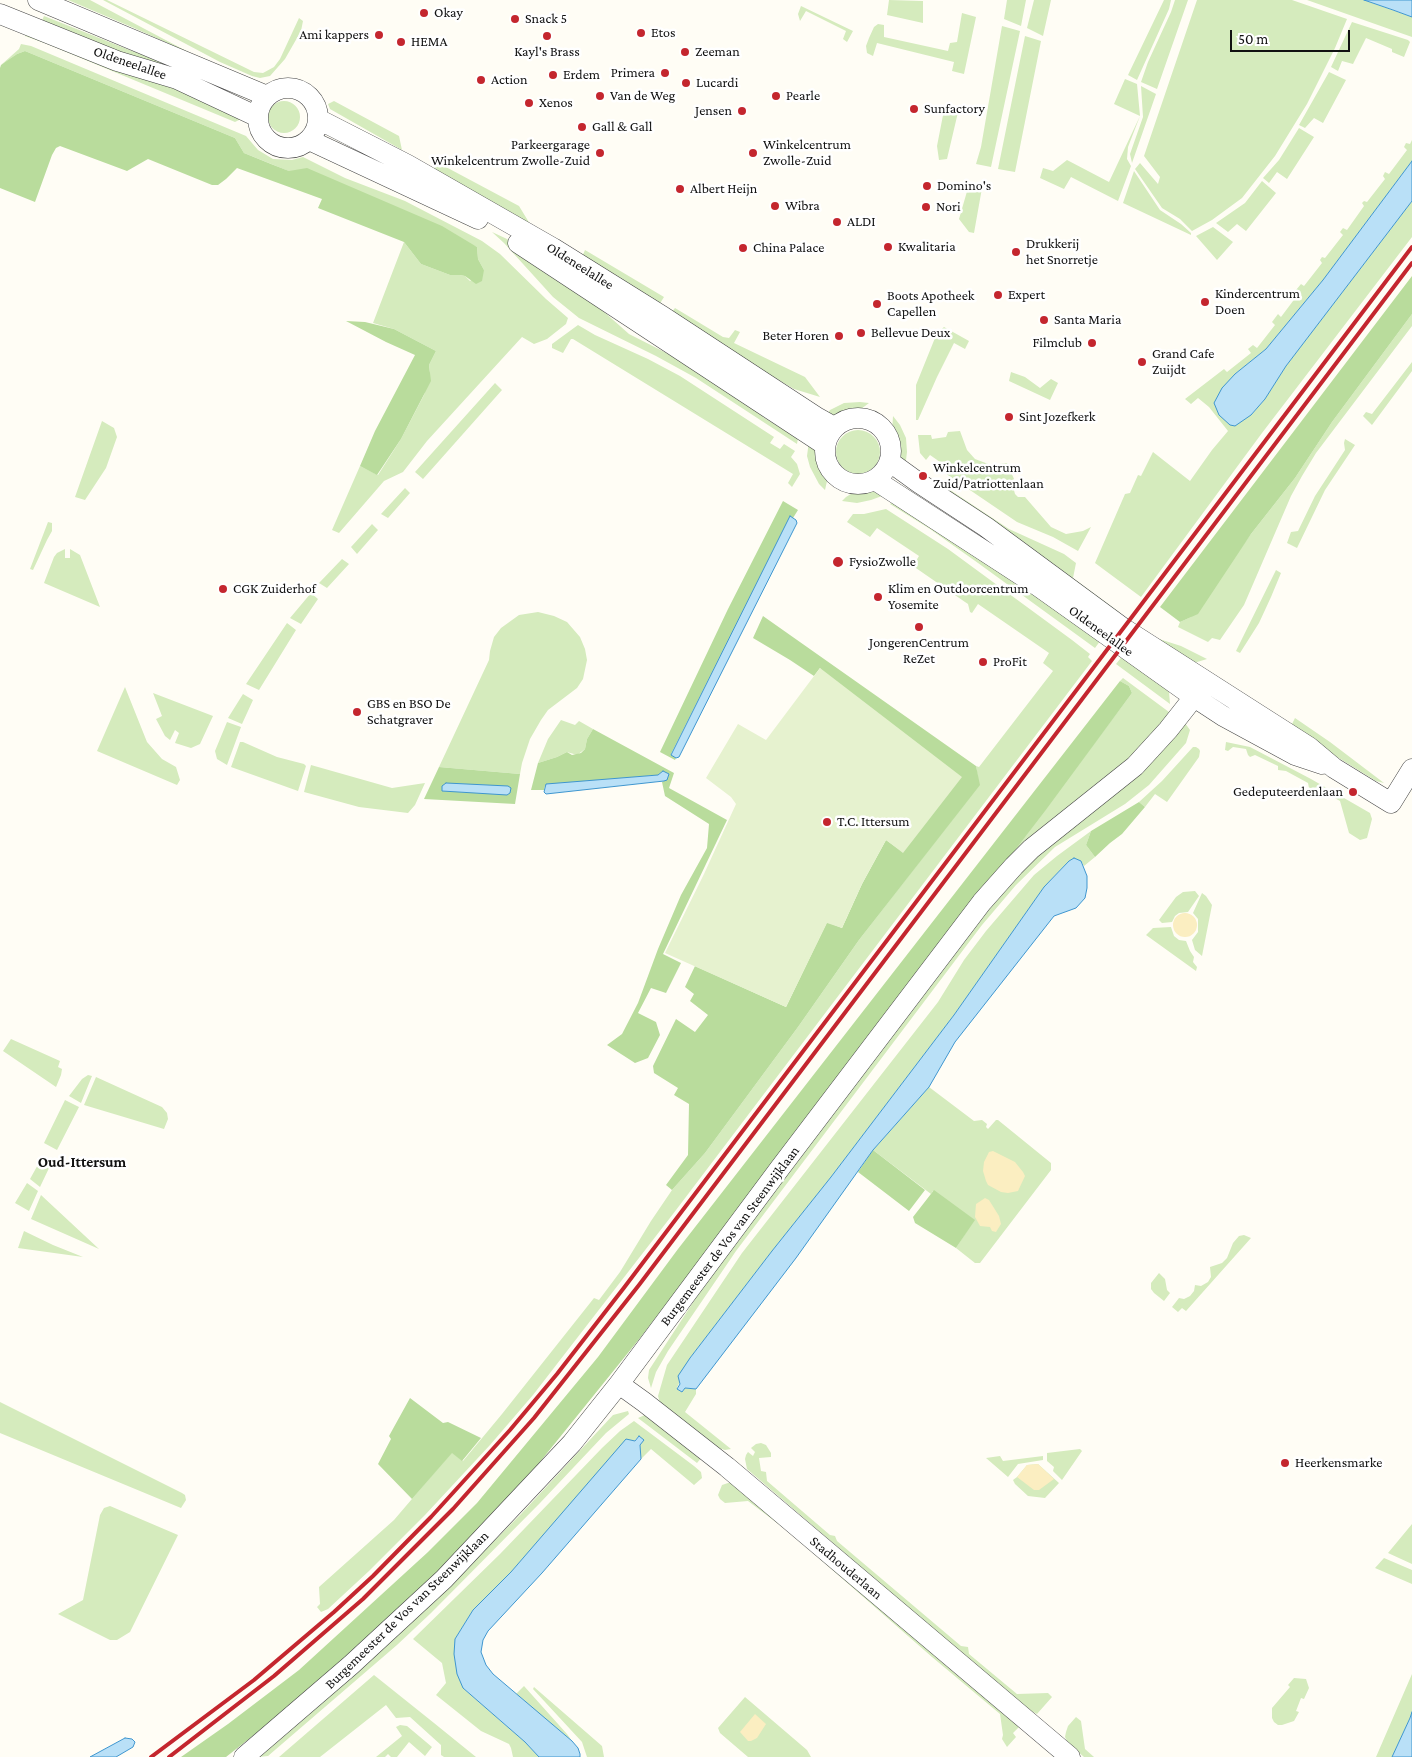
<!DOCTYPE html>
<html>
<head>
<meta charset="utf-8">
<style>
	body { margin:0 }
	#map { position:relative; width:1412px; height:1757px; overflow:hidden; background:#fffdf5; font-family:"Crimson Pro",serif }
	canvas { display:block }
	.scale { position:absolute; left:1230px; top:30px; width:120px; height:22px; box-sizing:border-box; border:2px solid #111; border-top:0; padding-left:6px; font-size:15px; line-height:18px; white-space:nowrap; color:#111; -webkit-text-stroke:4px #fff; paint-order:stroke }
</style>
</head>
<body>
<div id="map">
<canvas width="1412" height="1757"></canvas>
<div class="scale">50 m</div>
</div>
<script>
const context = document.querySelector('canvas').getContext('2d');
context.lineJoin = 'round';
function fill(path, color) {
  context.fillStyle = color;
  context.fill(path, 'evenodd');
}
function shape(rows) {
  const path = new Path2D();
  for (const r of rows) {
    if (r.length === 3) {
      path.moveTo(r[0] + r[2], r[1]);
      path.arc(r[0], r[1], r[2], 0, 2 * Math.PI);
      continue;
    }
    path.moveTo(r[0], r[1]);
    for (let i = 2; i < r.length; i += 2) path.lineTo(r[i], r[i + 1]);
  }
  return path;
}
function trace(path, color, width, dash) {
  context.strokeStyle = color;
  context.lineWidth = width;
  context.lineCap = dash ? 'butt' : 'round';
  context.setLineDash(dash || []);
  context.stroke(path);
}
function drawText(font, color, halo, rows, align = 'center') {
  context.font = font + ' "Crimson Pro",serif';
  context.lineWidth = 5;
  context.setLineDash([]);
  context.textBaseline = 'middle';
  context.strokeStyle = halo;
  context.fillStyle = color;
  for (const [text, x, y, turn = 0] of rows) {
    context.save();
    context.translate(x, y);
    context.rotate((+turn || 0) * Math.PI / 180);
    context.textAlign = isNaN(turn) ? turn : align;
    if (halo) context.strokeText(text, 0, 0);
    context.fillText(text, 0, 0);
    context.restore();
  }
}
fill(shape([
	[68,0,90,0,194,55,134,28],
	[103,0,107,0,254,72,263,73,274,67,280,59,299,18,303,21,301,31,285,59,270,76,260,78,252,76,220,62],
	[889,0,923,1,923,23,887,15],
	[1007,0,1026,0,1021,26,1004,19],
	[1034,0,1051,0,1043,36,1027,28],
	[1164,0,1171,0,1169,9,1137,80,1128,75],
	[1175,0,1188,0,1157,89,1141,82,1148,62,1171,12],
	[1197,0,1292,0,1347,19,1335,48,1307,104,1275,156,1242,198,1212,220,1192,231,1180,219,1162,208,1135,169,1140,163,1158,184,1160,177,1144,156],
	[1307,0,1364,0,1412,17,1412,37],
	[801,6,853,31,847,42,843,39,846,31,806,11,800,21,798,14],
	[962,13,976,17,964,74,952,71,954,62,877,43,873,56,867,53,866,46,869,38,874,27,878,24,884,25,884,37,948,51,950,43,957,42],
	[44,16,132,51,174,62,220,81,214,90,41,23],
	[1352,22,1408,40,1410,42,1404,57,1392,52,1392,49,1366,38,1353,64,1342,61,1338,71,1331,67],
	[1002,26,1020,31,991,167,976,164,981,147],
	[26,29,159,80,241,119,235,122,47,44,25,36],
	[1025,36,1041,41,1015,172,998,169],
	[21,44,31,46,246,136,258,150,273,159,292,160,303,157,345,178,405,201,482,241,500,254,546,299,568,318,566,324,547,339,534,344,522,337,427,441,403,472,384,481,339,533,332,530,360,466,378,475,401,439,424,395,430,372,429,365,436,351,394,329,373,323,404,242,421,264,450,275,460,275,465,276,470,281,484,270,478,259,477,247,244,153,235,138,25,51,17,54,1,65,19,49],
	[1329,72,1346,80,1323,123,1314,118,1305,128,1299,125],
	[1125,79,1137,84,1140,116,1128,147,1127,159,1131,166,1118,201,1071,177,1064,189,1040,178,1043,168,1053,171,1067,160,1109,182,1140,116,1114,104],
	[1141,86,1156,94,1132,163,1130,154,1143,117],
	[334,101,399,136,402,150,330,109,328,104],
	[284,117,16],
	[945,105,959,108,947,159,939,160,937,146],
	[1299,128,1314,137,1287,179,1277,172,1269,183,1263,178,1279,160],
	[1412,140,1412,161,1323,280,1266,349,1235,374,1251,415,1265,399,1286,366,1412,201,1412,237,1262,433,1141,597,1095,563,1125,494,1130,493,1138,475,1141,476,1153,452,1190,481,1212,450,1228,431,1209,407,1198,398,1191,404,1185,399,1224,369,1227,372,1251,353,1248,349,1253,345,1257,348,1275,325,1272,322,1278,314,1281,317,1299,293,1296,290,1301,284,1304,286,1322,263,1320,260,1322,257,1325,258,1343,235,1340,232,1343,228,1347,230,1364,206,1362,203,1364,201,1367,202,1385,179,1383,176,1385,172,1389,174,1407,150,1404,147,1406,143,1410,144],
	[444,166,519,206,530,224,430,168],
	[1134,171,1160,210,1181,224,1191,233,1191,235,1123,203],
	[1262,181,1276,193,1246,231,1237,224,1228,232,1216,223,1245,203],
	[977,184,982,188,974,233,969,232,959,219,968,188],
	[1213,227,1233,242,1217,260,1196,236],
	[492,232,507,239,583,291,602,310,629,334,700,370,765,413,763,417,798,438,797,444,696,378,656,356,579,318,553,297,504,243],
	[585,250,664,297,659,305,582,257],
	[675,308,723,337,729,338,735,330,740,332,734,343,805,377,820,397,794,389,775,378,671,313],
	[1412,314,1412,326,1316,453,1302,476,1291,496,1244,605,1220,640,1212,638,1208,642,1178,627,1180,622,1191,617,1251,534,1295,478,1332,422],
	[578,325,595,335,648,359,680,376,774,437,770,443,780,449,784,444,795,451,791,457,797,464,800,474,792,487,788,483,793,474,573,339,571,339,563,353,552,348,552,344],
	[944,327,969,341,965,349,954,343,937,377,918,420,916,420,916,385,937,333],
	[1412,362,1412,371,1372,425,1363,416,1366,412,1372,414],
	[1011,372,1025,377,1040,388,1051,379,1058,383,1050,400,1009,381],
	[495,383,502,390,423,479,415,472],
	[860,402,869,403,857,412,836,416,827,415,830,410,844,403],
	[893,416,900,425,906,438,907,452,905,468,897,454,895,440,892,432],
	[102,421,114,428,117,437,106,468,85,500,75,497],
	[858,452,22],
	[960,431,967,450,975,459,991,465,1007,463,1014,479,1012,483,1015,494,1018,497,1025,497,1051,527,1066,534,1083,531,1091,527,1078,551,1053,537,1017,522,936,467,940,462,930,455,926,460,920,453,918,435,931,435,932,439,946,437,948,432],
	[1345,439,1355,445,1325,490,1297,548,1287,543,1291,532,1298,531,1315,496,1345,450,1344,443],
	[809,441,818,453,827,481,825,490,819,484,810,467,807,456],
	[405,488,410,493,388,518,381,514],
	[947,488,1009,529,1064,554,1076,563,1073,578,1119,612,1116,617,944,493],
	[875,490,882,496,871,500,857,503,842,501,846,497,854,492],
	[896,500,1103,637,1095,648,978,563,930,529,890,504],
	[886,509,948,549,1072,640,1090,654,1088,657,1092,661,673,1214,533,1395,490,1445,425,1515,369,1571,328,1609,321,1612,317,1607,320,1604,319,1587,394,1520,452,1452,463,1461,502,1414,594,1298,599,1300,620,1272,651,1221,672,1190,705,1153,798,1027,859,940,979,785,976,766,979,767,1053,671,1043,663,1049,653,978,604,972,613,970,612,968,604,965,602,913,566,919,556,877,528,870,537,847,522,853,514,864,514],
	[48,522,52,523,52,531,47,540,33,570,30,569],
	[372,524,378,530,357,554,351,547],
	[65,549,65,558,70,558,70,549,80,555,100,607,44,583,54,557,57,553],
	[342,559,349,564,327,588,319,583],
	[1276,570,1281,573,1271,597,1259,623,1240,653,1236,651],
	[311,593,318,599,301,624,290,618],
	[538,612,554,616,567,622,580,637,585,649,587,660,583,679,577,688,548,710,541,720,530,739,522,763,520,774,439,767,489,660,490,651,494,637,501,628,519,615],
	[287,623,296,630,259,690,246,684],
	[1156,638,1181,646,1207,659,1194,663],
	[1124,654,1162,682,1169,692,1170,704,1116,664],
	[1123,678,1169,712,1166,719,1142,748,1000,869,1132,693,1129,686,1120,681],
	[125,687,147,742,162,759,176,767,180,780,177,785,97,751],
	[153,693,213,716,200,744,191,748,175,743,179,733,175,730,170,740,165,736,156,719,162,716],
	[243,694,253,700,242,724,228,718],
	[1295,718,1330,742,1384,783,1376,781,1290,728],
	[561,720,575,725,579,721,593,729,587,739,585,749,577,755,567,752,557,757,538,763,548,739],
	[227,722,241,727,227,765,217,759,215,751],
	[1185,723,1190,730,1186,743,1149,785,1125,804,1055,847,1016,885,982,925,736,1251,668,1351,656,1372,651,1388,648,1378,649,1370,705,1284,961,943,1020,871,1080,821,1140,774,1164,748],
	[240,742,243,742,277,757,304,764,306,766,298,791,231,767],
	[1226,742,1250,747,1311,779,1370,813,1372,819,1367,838,1360,840,1349,833,1340,801,1317,788,1312,789,1309,788,1308,783,1286,771,1278,770,1278,766,1255,755,1250,757,1248,755,1246,749,1233,747,1228,751,1225,750],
	[1193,747,1196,747,1199,749,1200,751,1199,757,1167,802,1155,794,1145,807,1139,802,1162,781],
	[311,765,392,788,425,783,415,805,408,813,359,807,304,792],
	[1091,831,1086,845,1095,857,1084,866,1081,861,1075,859,1069,861,1044,887,954,1015,831,1177,772,1251,690,1358,677,1388,682,1392,685,1388,696,1389,696,1394,685,1412,731,1449,725,1450,718,1448,660,1403,658,1396,667,1365,742,1253,938,1002,964,960,986,931,1034,875,1057,856],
	[1195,891,1199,896,1188,912,1179,913,1175,916,1172,922,1162,923,1159,920,1176,897,1183,892],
	[1202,893,1206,896,1212,905,1202,956,1195,950,1192,940,1198,932,1198,919,1193,913],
	[1171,927,1174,936,1179,940,1186,941,1190,951,1194,957,1193,962,1197,967,1196,971,1146,935,1153,928],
	[11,1039,60,1061,58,1067,62,1069,61,1075,56,1087,3,1051],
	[88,1075,92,1076,81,1103,69,1096,82,1079],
	[96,1077,162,1107,167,1113,168,1119,164,1129,84,1105],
	[929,1087,974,1121,982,1120,987,1124,986,1127,988,1129,996,1120,998,1120,1051,1163,1051,1170,980,1263,975,1263,956,1248,974,1220,933,1191,931,1194,873,1150],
	[65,1100,79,1107,57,1150,44,1143],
	[40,1161,50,1166,40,1187,30,1179],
	[27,1183,38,1191,29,1211,15,1203],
	[41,1195,99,1249,31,1219],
	[24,1231,53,1245,83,1257,18,1248],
	[1244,1235,1251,1238,1186,1311,1182,1308,1178,1312,1172,1307,1179,1298,1184,1299,1190,1296,1194,1291,1195,1285,1201,1286,1208,1282,1211,1277,1210,1267,1222,1263,1227,1258,1233,1243,1239,1236],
	[1159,1273,1165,1279,1167,1290,1170,1293,1164,1301,1154,1293,1151,1289,1151,1283],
	[0,1402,182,1493,185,1495,186,1500,181,1508,0,1433],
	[628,1411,629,1414,606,1433,540,1503,431,1613,397,1645,268,1756,259,1757,328,1698,442,1593,521,1514,613,1415],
	[645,1415,702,1457,697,1463,638,1418],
	[634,1421,694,1466,701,1472,702,1478,694,1485,651,1449,641,1459,639,1436,558,1519,511,1572,473,1610,455,1639,463,1688,525,1742,539,1757,513,1757,511,1748,509,1744,481,1731,436,1695,446,1683,442,1663,413,1639,500,1554,602,1448,620,1431],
	[761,1443,766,1445,771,1453,771,1457,759,1458,761,1471,766,1472,767,1481,830,1535,835,1536,837,1541,961,1646,968,1647,969,1654,1017,1694,1048,1693,1052,1697,1037,1714,1029,1710,977,1667,747,1469,745,1459,746,1455,748,1452,753,1456,755,1452,751,1448,756,1444],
	[1080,1449,1082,1451,1062,1480,1053,1471,1054,1467,1047,1461,1047,1453],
	[1000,1456,1003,1461,1043,1456,1043,1460,1018,1464,1008,1477,986,1458],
	[1038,1464,1059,1483,1045,1498,1028,1496,1015,1484,1013,1480,1017,1477,1027,1465],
	[728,1483,735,1483,1020,1726,1013,1733,1016,1737,1007,1747,1002,1739,1003,1735,1000,1714,932,1657,789,1532,748,1501,725,1503,720,1499,718,1495,722,1485],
	[110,1506,178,1535,130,1632,117,1640,110,1640,58,1614,83,1600,100,1515,104,1508],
	[1412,1524,1412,1564,1388,1553],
	[1384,1558,1412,1570,1412,1584,1375,1568],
	[1412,1674,1412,1712,1410,1718,1392,1757,1376,1757],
	[374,1675,434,1723,476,1757,444,1757,441,1755,441,1745,410,1717,396,1718,386,1705,320,1757,279,1757],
	[1294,1678,1306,1679,1309,1688,1304,1699,1301,1698,1296,1711,1299,1712,1294,1721,1282,1725,1278,1725,1274,1722,1272,1718,1272,1708,1290,1687,1288,1685],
	[524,1686,567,1734,572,1741,516,1694],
	[534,1687,602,1746,604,1757,587,1757,582,1742,533,1689],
	[745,1697,807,1750,811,1757,748,1757,720,1733,718,1728],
	[1076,1717,1081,1721,1085,1749,1094,1757,1084,1757,1068,1743,1065,1737,1066,1732,1068,1726],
	[400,1725,407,1726,432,1747,425,1756,409,1742,397,1757,391,1757,388,1754,385,1757,376,1757,402,1736,396,1727]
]), '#d5ebbd');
fill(shape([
	[25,51,235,138,244,153,271,164,289,171,307,168,442,226,477,247,478,259,484,270,482,281,476,284,465,276,460,275,450,275,421,264,404,242,318,208,322,199,237,168,226,179,218,185,212,185,148,159,127,171,60,146,56,148,52,155,35,202,0,188,0,68,1,65,8,60,17,54],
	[1412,276,1412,314,1332,422,1295,478,1251,534,1198,614,1180,622,1160,607],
	[346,321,365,322,394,329,436,351,429,365,431,381,401,439,377,475,360,466,375,431,415,355,386,342],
	[783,501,798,510,793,518,790,517,671,754,676,758,675,760,660,752,728,609],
	[763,616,976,766,980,785,859,940,798,1027,705,1153,672,1190,666,1185,688,1155,689,1104,674,1095,678,1088,654,1073,653,1066,676,1019,695,1032,708,1015,690,1001,694,994,685,987,695,966,786,1007,827,922,842,928,862,884,886,840,903,852,820,668,814,676,790,660,753,638],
	[1120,681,1129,686,1132,693,1045,811,640,1338,531,1473,469,1541,387,1622,269,1723,226,1757,181,1757,228,1724,299,1670,428,1552,477,1503,598,1357,678,1249],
	[593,729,674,773,669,788,727,820,663,954,681,963,666,993,651,988,638,1013,656,1022,660,1035,648,1058,635,1063,607,1045,622,1034,638,1003,658,949,681,895,707,848,709,824,665,796,662,782,664,781,663,771,658,775,545,786,544,790,531,790,538,763,557,757,567,752,572,755,581,753,585,749,587,739],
	[439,767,520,774,515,804,424,799],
	[1139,802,1145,807,1122,834,1110,843,1095,857,1086,845,1091,831],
	[873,1150,925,1190,909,1211,858,1172],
	[934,1190,975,1220,956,1248,915,1223,913,1217],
	[410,1398,443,1423,448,1422,481,1438,462,1461,452,1453,412,1499,378,1464,391,1439,389,1436]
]), '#b9dc9c');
fill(shape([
	[1185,925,12],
	[993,1151,1015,1162,1023,1172,1025,1176,1018,1191,1008,1193,1001,1192,988,1185,986,1181,983,1171,984,1162,989,1152],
	[985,1198,989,1200,999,1216,1001,1224,996,1232,992,1231,990,1227,980,1226,975,1217,976,1204],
	[1038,1464,1054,1479,1039,1490,1034,1490,1017,1477,1027,1465],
	[755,1714,766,1724,757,1738,751,1741,748,1741,740,1732]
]), '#fbeec1');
fill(shape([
	[820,668,962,777,903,853,886,840,862,884,842,928,827,923,786,1007,665,953,704,874,736,804,731,797,706,778,738,724,766,740]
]), '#e6f2cf');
const water = shape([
	[1364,0,1412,0,1412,17,1393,10,1364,0],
	[1412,161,1412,201,1286,366,1265,399,1251,415,1235,426,1230,425,1219,415,1214,403,1222,388,1235,374,1266,349,1323,280,1412,161],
	[790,516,796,520,797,523,679,757,676,758,671,755,790,516],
	[663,771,669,774,667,780,664,781,546,794,544,792,546,784,658,775,663,771],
	[446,783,508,786,511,788,510,793,507,795,442,791,442,786,446,783],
	[1074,858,1081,861,1087,876,1087,888,1085,898,1076,908,1054,916,955,1042,929,1087,873,1150,796,1258,696,1389,685,1388,682,1392,677,1389,680,1384,678,1376,690,1358,772,1251,831,1177,954,1015,1044,887,1069,861,1074,858],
	[639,1436,644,1440,640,1445,641,1459,542,1573,488,1631,483,1640,481,1652,486,1665,493,1674,572,1741,578,1748,580,1754,580,1757,539,1757,525,1742,463,1688,457,1674,454,1654,455,1639,473,1610,511,1572,626,1439,635,1441,639,1436],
	[1412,1712,1412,1757,1392,1757,1410,1718,1412,1712],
	[125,1738,132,1739,135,1742,133,1747,116,1757,90,1757,125,1738]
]);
fill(water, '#b9e0f7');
trace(water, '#3f96cf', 1);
const minor = shape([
	[38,0,267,96],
	[0,14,117,61,177,79,258,117],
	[288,118,30],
	[318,119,408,165,553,248,662,316,818,418,834,427],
	[309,140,478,219],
	[518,243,825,445],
	[858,451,33],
	[890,462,919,483,986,527,1123,628,1309,747,1334,768,1391,803,1412,769],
	[875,480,1038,586,1194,697,1223,716,1295,755,1322,764],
	[619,1384,644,1402,727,1467,1070,1757],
	[244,1757,351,1665,444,1579,572,1443,619,1384,780,1168,982,902,1014,866,1031,849,1135,766,1168,730,1194,697]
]);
trace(minor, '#444', 21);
trace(minor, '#fff', 20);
trace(shape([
	[151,1757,254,1680,334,1612,373,1576,431,1517,510,1430,557,1374,623,1289,1412,247],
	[169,1757,274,1676,363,1599,453,1509,534,1418,639,1285,1412,263]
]), '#c4262e', 4);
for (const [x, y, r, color] of [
	[424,13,5,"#c4262e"],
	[515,19,5,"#c4262e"],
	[641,33,5,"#c4262e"],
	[379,35,5,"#c4262e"],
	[547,36,5,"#c4262e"],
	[401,42,5,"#c4262e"],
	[685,52,5,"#c4262e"],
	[665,73,5,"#c4262e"],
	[553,75,5,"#c4262e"],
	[481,80,5,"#c4262e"],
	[686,83,5,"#c4262e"],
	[600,96,5,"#c4262e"],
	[776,96,5,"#c4262e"],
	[529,103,5,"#c4262e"],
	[914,109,5,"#c4262e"],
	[742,111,5,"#c4262e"],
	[582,127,5,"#c4262e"],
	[600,153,5,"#c4262e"],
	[753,153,5,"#c4262e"],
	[927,186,5,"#c4262e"],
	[680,189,5,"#c4262e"],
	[775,206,5,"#c4262e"],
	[926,207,5,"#c4262e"],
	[837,222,5,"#c4262e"],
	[888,247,5,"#c4262e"],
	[743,248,5,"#c4262e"],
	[1016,252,5,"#c4262e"],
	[998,295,5,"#c4262e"],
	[1205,302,5,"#c4262e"],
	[877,304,5,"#c4262e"],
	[1044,320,5,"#c4262e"],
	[861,333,5,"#c4262e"],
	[839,336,5,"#c4262e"],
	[1092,343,5,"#c4262e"],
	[1142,362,5,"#c4262e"],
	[1009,417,5,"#c4262e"],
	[923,476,5,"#c4262e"],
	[838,562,6,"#c4262e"],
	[223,589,5,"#c4262e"],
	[878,597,5,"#c4262e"],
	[919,627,5,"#c4262e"],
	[983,662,5,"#c4262e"],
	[357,712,5,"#c4262e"],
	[1353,792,5,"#c4262e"],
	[827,822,5,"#c4262e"],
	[1285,1463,5,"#c4262e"]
]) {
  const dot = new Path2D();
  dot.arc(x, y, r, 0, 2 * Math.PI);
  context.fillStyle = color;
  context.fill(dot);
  trace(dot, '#fff', 2);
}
drawText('14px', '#111', '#fff', [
	["Okay",434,13],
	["Snack 5",525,19],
	["Etos",651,33],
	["Ami kappers",369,35,"right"],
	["HEMA",411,42],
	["Kayl's Brass",547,52,"center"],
	["Zeeman",695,52],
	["Primera",655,73,"right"],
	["Erdem",563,75],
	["Action",491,80],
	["Lucardi",696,83],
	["Van de Weg",610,96],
	["Pearle",786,96],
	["Xenos",539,103],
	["Sunfactory",924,109],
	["Jensen",732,111,"right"],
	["Gall & Gall",592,127],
	["Parkeergarage",590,145,"right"],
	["Winkelcentrum Zwolle-Zuid",590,161,"right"],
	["Winkelcentrum",763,145],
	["Zwolle-Zuid",763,161],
	["Domino's",937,186],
	["Albert Heijn",690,189],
	["Wibra",785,206],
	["Nori",936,207],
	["ALDI",847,222],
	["Drukkerij",1026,244],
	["het Snorretje",1026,260],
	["Kwalitaria",898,247],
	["China Palace",753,248],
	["Kindercentrum",1215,294],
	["Doen",1215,310],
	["Expert",1008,295],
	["Boots Apotheek",887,296],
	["Capellen",887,312],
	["Santa Maria",1054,320],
	["Bellevue Deux",871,333],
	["Beter Horen",829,336,"right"],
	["Filmclub",1082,343,"right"],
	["Grand Cafe",1152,354],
	["Zuijdt",1152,370],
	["Sint Jozefkerk",1019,417],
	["Winkelcentrum",933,468],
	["Zuid/Patriottenlaan",933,484],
	["FysioZwolle",849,562],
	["CGK Zuiderhof",233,589],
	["Klim en Outdoorcentrum",888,589],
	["Yosemite",888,605],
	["JongerenCentrum",919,643,"center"],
	["ReZet",919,659,"center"],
	["ProFit",993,662],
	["GBS en BSO De",367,704],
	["Schatgraver",367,720],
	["Gedeputeerdenlaan",1343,792,"right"],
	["T.C. Ittersum",837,822],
	["Heerkensmarke",1295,1463]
], 'left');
drawText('14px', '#111', '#fff', [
	["Oldeneelallee",130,63,19],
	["Oldeneelallee",580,266,32],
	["Oldeneelallee",1101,631,36],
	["Burgemeester de Vos van Steenwijklaan",730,1236,-53],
	["Stadhouderlaan",846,1568,40],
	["Burgemeester de Vos van Steenwijklaan",407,1610,-44]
]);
drawText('bold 15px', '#111', '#fff', [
	["Oud-Ittersum",82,1162]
]);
</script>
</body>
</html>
